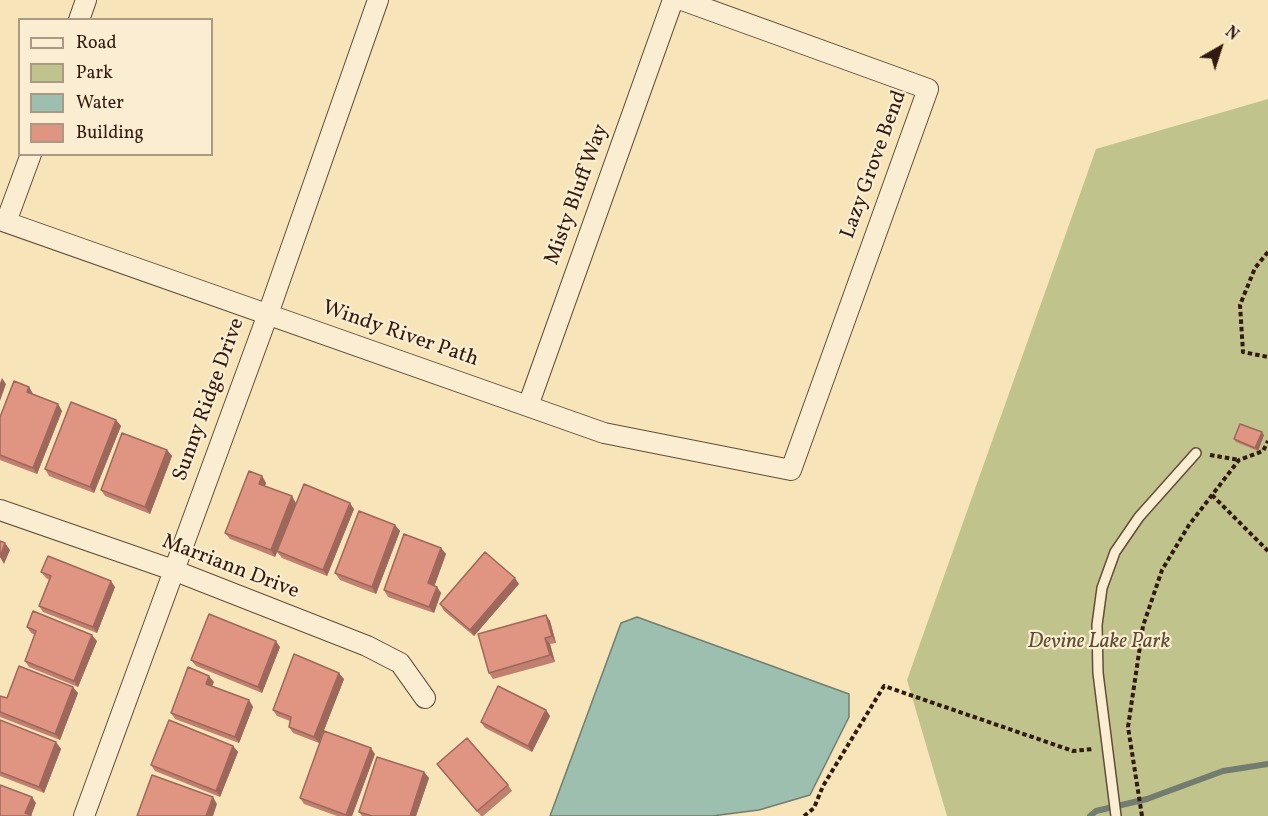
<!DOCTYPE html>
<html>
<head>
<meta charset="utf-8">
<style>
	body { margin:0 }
	#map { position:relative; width:1268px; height:816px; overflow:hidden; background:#f8e4b9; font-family:Vollkorn,serif }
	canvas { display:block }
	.legend { position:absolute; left:18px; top:18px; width:195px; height:138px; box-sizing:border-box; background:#faedd2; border:2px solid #aa9984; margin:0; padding:8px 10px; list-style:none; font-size:18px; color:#331a10 }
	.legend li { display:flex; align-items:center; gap:12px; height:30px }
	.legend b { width:30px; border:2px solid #aa9984 }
	.north { position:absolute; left:1190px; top:18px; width:60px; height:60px; -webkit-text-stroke:4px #faedd2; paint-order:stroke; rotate:39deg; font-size:16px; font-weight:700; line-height:24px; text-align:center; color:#331a10 }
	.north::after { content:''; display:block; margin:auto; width:21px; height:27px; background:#331a10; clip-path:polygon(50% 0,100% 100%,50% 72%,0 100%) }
</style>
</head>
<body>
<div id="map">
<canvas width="1268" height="816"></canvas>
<ul class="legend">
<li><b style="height:8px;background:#faedd2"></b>Road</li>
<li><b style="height:16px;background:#c0c38c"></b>Park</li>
<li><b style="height:16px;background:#9dbfaf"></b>Water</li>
<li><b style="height:16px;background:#e09482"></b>Building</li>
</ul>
<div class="north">N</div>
</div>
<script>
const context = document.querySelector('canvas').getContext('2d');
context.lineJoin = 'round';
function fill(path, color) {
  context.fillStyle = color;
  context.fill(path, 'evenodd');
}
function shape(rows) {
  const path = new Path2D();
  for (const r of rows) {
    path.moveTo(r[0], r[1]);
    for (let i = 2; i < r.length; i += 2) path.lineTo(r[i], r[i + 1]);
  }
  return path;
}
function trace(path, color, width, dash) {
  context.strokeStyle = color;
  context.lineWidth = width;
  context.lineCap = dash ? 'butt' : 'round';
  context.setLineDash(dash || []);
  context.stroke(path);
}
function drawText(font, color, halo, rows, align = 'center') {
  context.font = font + ' Vollkorn,serif';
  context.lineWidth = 4.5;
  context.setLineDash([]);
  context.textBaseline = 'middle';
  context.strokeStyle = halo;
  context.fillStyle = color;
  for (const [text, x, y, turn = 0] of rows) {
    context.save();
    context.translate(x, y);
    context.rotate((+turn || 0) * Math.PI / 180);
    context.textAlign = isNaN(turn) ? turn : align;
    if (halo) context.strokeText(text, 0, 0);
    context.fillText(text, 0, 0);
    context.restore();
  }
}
fill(shape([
	[1268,99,1268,816,947,816,907,680,1096,149]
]), '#c0c38c');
const water = shape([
	[637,617,849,694,849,717,810,795,759,810,712,816,550,816,621,623,637,617]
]);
fill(water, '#9dbfaf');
trace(water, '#737d6f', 1.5);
trace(shape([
	[1090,816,1096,811,1147,799,1223,771,1268,764]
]), '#737d6f', 6);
const service = shape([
	[1116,816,1098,673,1097,625,1102,588,1115,552,1139,517,1196,453]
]);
const minor = shape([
	[79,20,86,0],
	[0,220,604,433,791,470,928,89,682,0],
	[6,222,31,154],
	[528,406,673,0],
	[0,510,173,570,367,646,400,663,425,698],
	[84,816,268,314,378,0]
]);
trace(service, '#644c3a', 12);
trace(minor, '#644c3a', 22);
trace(shape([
	[1268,252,1255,268,1240,305,1243,352,1268,357],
	[1210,455,1239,460],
	[1212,495,1268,551],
	[804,816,814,808,823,786,884,686,1073,751,1093,749],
	[1142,816,1128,727,1143,626,1162,570,1189,525,1239,460,1263,451,1268,441]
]), '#331a10', 4, [4.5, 3]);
trace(service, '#faedd2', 9);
trace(minor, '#faedd2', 20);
fill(shape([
	[29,387,33,394,33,395,58,404,62,411,37,474,0,460,0,417],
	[116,420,121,426,94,493,49,476,45,469],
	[1264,435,1258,451,1236,442,1234,439],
	[167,450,172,456,150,514,105,496,101,490],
	[262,476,266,483,265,486,296,503,284,533,354,509,327,576,282,558,277,552,275,557,230,539,225,533],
	[395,525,400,531,376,594,340,580,335,573],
	[441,548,446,554,434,586,437,587,441,593,434,613,388,597,384,590],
	[41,572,115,587,97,633,43,612,39,606,49,580,46,578],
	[519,584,474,636,444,611,440,604],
	[546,615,550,621,556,643,550,644,555,662,493,679,489,673],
	[27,627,97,641,78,687,29,667,25,661,35,635,31,633],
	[280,647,262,693,196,666,191,660],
	[344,679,319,743,293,733,289,727,290,721,277,716,273,710],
	[214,682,212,686,249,700,253,707,239,743,175,719,171,713],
	[78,693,60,740,0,717,0,696,7,698],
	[546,710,550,716,532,752,485,728,481,722],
	[0,720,56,742,61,749,44,793,0,776],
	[233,746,238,752,220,797,155,771,151,765],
	[375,754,352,816,337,816,304,804,300,798],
	[437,764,508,785,512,791,483,816,481,816],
	[424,772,429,778,416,816,362,816,359,812]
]), '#c17f70');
fill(shape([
	[2,378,6,384,0,401,0,383],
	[29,387,33,394,32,399,27,392],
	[58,404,62,411,37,474,33,468],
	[116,420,121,426,94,493,90,487],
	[1262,432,1264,435,1258,451,1255,448],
	[167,450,172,456,150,514,145,507],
	[262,476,266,483,263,490,259,484],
	[292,496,296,503,275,557,271,550],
	[350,503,354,509,327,576,323,570],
	[395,525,400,531,376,594,372,587],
	[5,543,10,550,4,564,0,557],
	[441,548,446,554,433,590,428,583],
	[515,578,519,584,474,636,470,630],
	[111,581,115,587,97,633,93,627],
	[437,587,441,593,434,613,429,607],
	[546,615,550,621,556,643,552,636],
	[92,635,97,641,78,687,74,681],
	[545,638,550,644,555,662,550,655],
	[276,641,280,647,262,693,258,687],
	[339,673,344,679,319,743,314,737],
	[209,676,214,682,210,690,206,684],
	[73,687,78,693,60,740,55,734],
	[249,700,253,707,239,743,235,737],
	[546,710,550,716,532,752,528,746],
	[56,742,61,749,44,793,39,787],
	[233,746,238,752,220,797,216,791],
	[371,748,375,754,352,816,347,816,346,815],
	[424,772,429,778,416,816,410,816],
	[32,797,36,803,31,816,28,816,25,813],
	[213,797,217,804,213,816,206,816]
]), '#9d685b');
const building = shape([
	[14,381,29,387,27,392,58,404,33,468,0,455,0,417,14,381],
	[71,402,116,420,90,487,45,469,71,402],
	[1240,424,1262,432,1255,448,1234,439,1240,424],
	[122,433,167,450,145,507,101,490,122,433],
	[249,471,262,476,259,484,292,496,271,550,225,533,249,471],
	[304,484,350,503,323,570,277,551,304,484],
	[359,511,395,525,372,587,335,573,359,511],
	[404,534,441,548,428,583,437,587,429,607,384,590,404,534],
	[0,541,5,543,0,557,0,541],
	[485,552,515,578,470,630,440,604,485,552],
	[48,556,111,581,93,627,39,606,51,576,41,572,48,556],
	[33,611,92,635,74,681,25,661,36,631,27,627,33,611],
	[209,614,276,641,258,687,191,660,209,614],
	[546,615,552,636,545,638,550,655,489,673,478,634,546,615],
	[294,654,339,673,314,737,289,727,291,717,273,710,294,654],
	[19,666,73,687,55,734,0,712,0,696,7,698,19,666],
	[188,667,209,676,206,684,249,700,235,737,171,713,188,667],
	[498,686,546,710,528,746,481,722,498,686],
	[0,720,56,742,39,787,0,772,0,720],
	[169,720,233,746,216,791,151,765,169,720],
	[324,731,371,748,346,815,300,798,324,731],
	[467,738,508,785,477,811,437,764,467,738],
	[377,757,424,772,410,816,372,816,359,812,377,757],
	[152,775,213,797,206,816,137,816,152,775],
	[0,785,32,797,25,813,31,815,30,816,0,816,0,785]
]);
fill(building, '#e09482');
trace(building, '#9d685b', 1.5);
drawText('21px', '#331a10', '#faedd2', [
	["Lazy Grove Bend",875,165,-70],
	["Misty Bluff Way",578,195,-70],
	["Windy River Path",400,335,19],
	["Sunny Ridge Drive",210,400,-70],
	["Marriann Drive",230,568,21]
]);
drawText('italic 21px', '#5d4d35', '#faedd2', [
	["Devine Lake Park",1099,643]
]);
</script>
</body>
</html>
